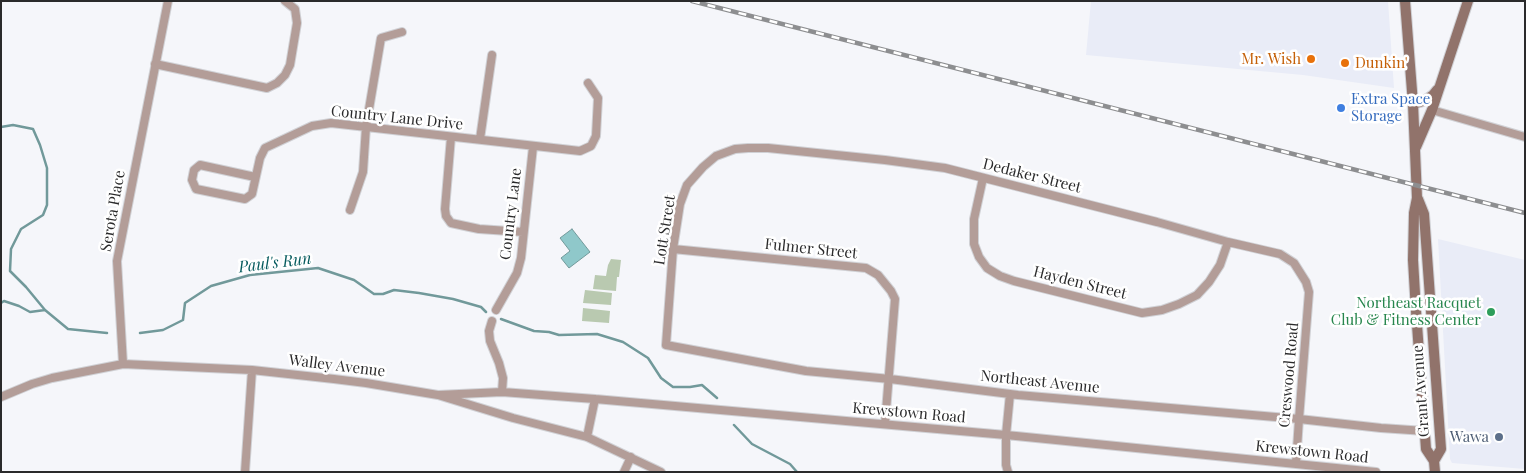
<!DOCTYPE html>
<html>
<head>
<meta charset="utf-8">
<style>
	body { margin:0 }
	#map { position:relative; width:1526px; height:473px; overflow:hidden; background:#f5f6fa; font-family:"Playfair Display",serif }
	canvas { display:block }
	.frame { position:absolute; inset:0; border:2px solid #2a2a2b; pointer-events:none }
</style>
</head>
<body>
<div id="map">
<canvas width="1526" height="473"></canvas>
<div class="frame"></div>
</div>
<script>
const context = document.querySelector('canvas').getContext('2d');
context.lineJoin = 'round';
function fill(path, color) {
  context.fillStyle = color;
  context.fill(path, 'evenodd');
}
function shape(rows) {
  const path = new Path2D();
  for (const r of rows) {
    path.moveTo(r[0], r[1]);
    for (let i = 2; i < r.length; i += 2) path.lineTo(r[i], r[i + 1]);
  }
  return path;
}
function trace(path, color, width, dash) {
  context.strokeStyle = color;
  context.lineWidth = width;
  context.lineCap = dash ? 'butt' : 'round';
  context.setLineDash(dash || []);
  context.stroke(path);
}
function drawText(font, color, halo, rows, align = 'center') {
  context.font = font + ' "Playfair Display",serif';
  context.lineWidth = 5;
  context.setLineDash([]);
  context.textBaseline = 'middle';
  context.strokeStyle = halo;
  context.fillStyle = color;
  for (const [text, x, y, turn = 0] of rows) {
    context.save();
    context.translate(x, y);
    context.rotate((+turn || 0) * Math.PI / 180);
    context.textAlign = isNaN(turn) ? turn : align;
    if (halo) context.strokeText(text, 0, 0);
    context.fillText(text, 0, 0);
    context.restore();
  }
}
fill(shape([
	[1091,1,1388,1,1394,88,1303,75,1086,55],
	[1438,239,1525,260,1525,469,1452,463,1450,459]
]), '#e9ecf7');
fill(shape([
	[611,259,621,260,619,277,617,277,616,291,593,289,595,275,606,276,608,265],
	[585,290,612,293,611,305,583,303],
	[583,308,610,311,609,323,582,321]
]), '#b9c9b0');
const water = shape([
	[572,229,590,252,569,268,561,258,570,251,560,238,572,229]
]);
fill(water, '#8fc8ca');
trace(water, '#71999a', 1);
trace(shape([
	[1,127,13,125,33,129,40,145,47,168,47,205,43,215,21,229,11,249,10,271,26,287,45,310,68,329,107,333],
	[1,303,4,301,19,306,30,312,45,310],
	[501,319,534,331,549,332,559,335,597,334,623,342,648,358,661,378,673,387,690,387,702,385,717,398],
	[140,333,163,330,183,320,185,303,211,286,250,275,318,268,354,280,374,294,383,294,394,290,419,293,453,299,481,307,486,312],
	[734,425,752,444,790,464,797,472]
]), '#71999a', 2.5);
const minor = shape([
	[155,64,267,88,277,83,285,75,290,65,297,23,295,9,285,1],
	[1432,110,1525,137],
	[451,137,445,209,446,216,451,223,479,229,523,232],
	[480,139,492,55],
	[255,177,200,165,194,170,192,180,196,189,245,199,252,194,260,158,265,148,312,126,331,123,580,151,591,146,596,136,598,98,588,83],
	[983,178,974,219,974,244,979,257,987,268,1000,276,1014,281,1142,313,1162,310,1179,304,1197,295,1209,282,1220,265,1228,242],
	[350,210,363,172,366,127,381,38,402,32],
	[673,249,866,268,878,275,891,291,895,299,885,424],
	[496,310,517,273,521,258,533,147],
	[492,321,489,331,490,341,499,363,503,378,502,392],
	[123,364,117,261,168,1],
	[438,395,502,392,595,399,1006,435,1376,472],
	[1,397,32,384,52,378,123,364,252,370,334,379,366,383,438,395,513,418,587,437,661,472],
	[587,437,595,399],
	[1296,464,1299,419,1309,292,1306,282,1294,263,1280,254,1228,242,1157,222,945,168,885,160,768,148,748,148,735,149,716,156,703,167,687,185,680,204,673,249,666,345,806,371,890,379,1018,395,1299,419,1381,428,1425,431],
	[245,472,252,370],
	[624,472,631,457],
	[1008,472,1006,465,1006,435,1010,394]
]);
const secondary = shape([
	[1405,1,1413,104,1417,198,1414,213,1413,260,1416,311,1426,449,1434,461,1435,472],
	[1413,104,1426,100,1433,95,1437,90],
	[1416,147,1432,110,1468,1],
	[1418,199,1424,214,1441,449,1434,461]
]);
trace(minor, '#d0d1d5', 10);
trace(secondary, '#d0d1d5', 12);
trace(minor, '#b39d98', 8);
trace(secondary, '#91736b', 10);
const rail = shape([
	[692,1,1525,213]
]);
trace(rail, '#8d8e90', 4.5);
trace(rail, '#fff', 2.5, [8]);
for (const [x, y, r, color] of [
	[1311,59,5,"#e8710a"],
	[1345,63,5,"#e8710a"],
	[1341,108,5,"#3f7fe0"],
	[1491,312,5,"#2e9e5b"],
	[1499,437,5,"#5c6f8a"]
]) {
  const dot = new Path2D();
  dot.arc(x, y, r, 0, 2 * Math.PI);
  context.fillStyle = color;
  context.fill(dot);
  trace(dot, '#fff', 2);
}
drawText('15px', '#c56008', '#fff', [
	["Mr. Wish",1301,59],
	["Dunkin'",1355,63,"left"]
], 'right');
drawText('15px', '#366cbe', '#fff', [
	["Extra Space",1351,99],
	["Storage",1351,116]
], 'left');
drawText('15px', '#2a2a2b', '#fff', [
	["Country Lane Drive",397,118,6],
	["Dedaker Street",1032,176,14],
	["Serota Place",113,211,-80],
	["Country Lane",511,214,-83],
	["Lott Street",665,230,-81],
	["Fulmer Street",811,249,6],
	["Hayden Street",1080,283,14],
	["Walley Avenue",337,366,7],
	["Creswood Road",1289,375,-85],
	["Northeast Avenue",1040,382,6],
	["Grant Avenue",1421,391,-94],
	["Krewstown Road",909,413,5],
	["Krewstown Road",1312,452,6]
]);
drawText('15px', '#27864d', '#fff', [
	["Northeast Racquet",1481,303],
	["Club & Fitness Center",1481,320]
], 'right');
drawText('15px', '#4e5e75', '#fff', [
	["Wawa",1489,437]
], 'right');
drawText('italic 16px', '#055a5d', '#fff', [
	["Paul's Run",275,263,-7]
]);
</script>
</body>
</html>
